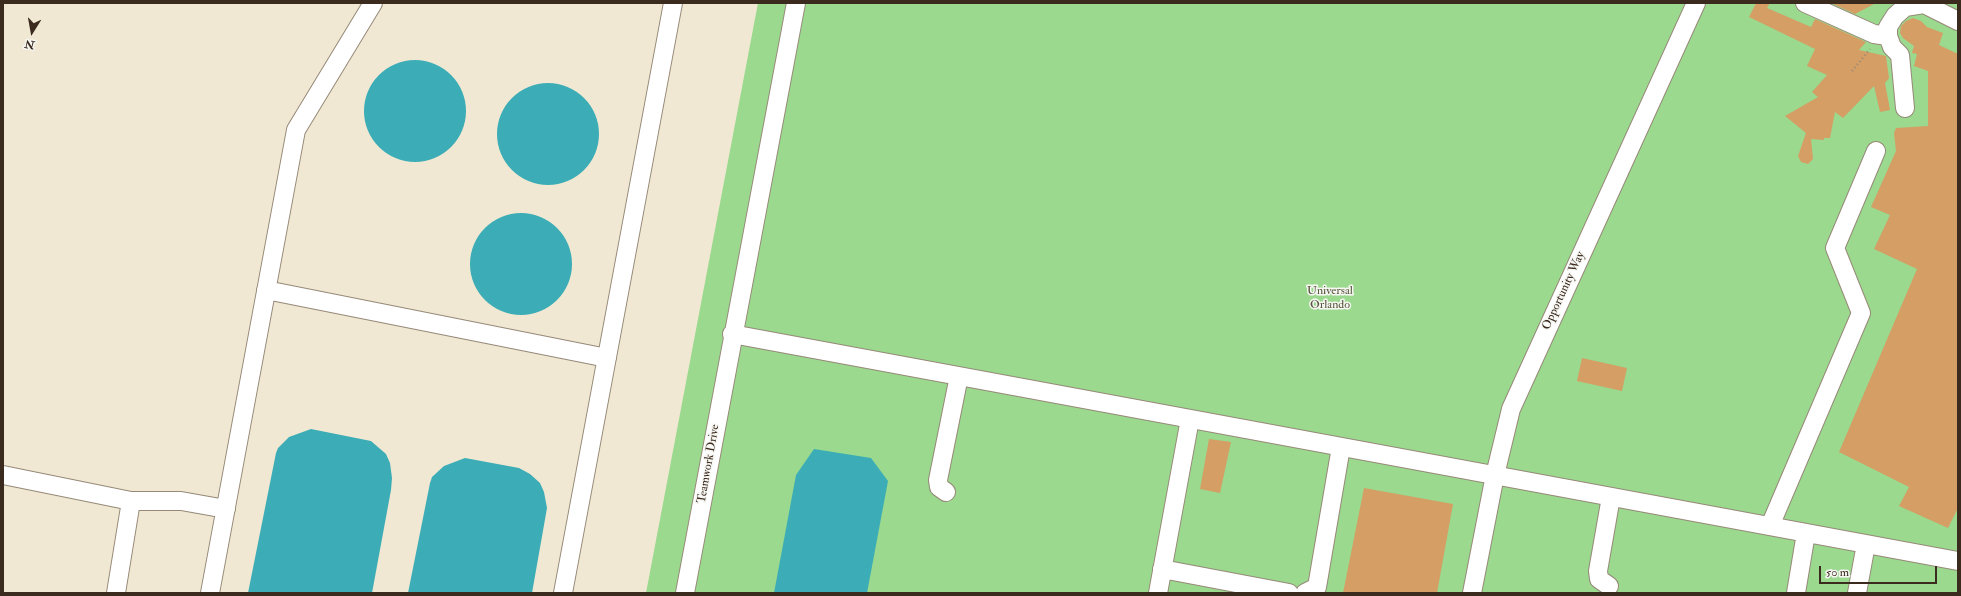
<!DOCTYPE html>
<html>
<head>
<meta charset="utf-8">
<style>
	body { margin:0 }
	#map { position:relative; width:1961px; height:596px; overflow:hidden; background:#f0e8d3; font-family:"IM FELL Double Pica",serif }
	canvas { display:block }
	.frame { position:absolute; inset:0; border:4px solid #3b2a1e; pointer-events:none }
	.north { position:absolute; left:12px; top:12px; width:40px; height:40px; -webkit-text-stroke:3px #f6f6f2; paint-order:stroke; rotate:191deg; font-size:11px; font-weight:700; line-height:16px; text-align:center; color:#3b2a1e }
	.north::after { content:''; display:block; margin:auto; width:14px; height:18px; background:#3b2a1e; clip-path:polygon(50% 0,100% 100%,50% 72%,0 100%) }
	.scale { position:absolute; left:1819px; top:566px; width:118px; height:18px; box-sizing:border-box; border:2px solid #3b2a1e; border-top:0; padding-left:5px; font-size:12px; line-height:14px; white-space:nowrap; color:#3b2a1e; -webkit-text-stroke:3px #f6f6f2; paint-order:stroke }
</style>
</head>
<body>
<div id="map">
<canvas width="1961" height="596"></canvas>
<div class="frame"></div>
<div class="north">N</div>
<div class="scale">50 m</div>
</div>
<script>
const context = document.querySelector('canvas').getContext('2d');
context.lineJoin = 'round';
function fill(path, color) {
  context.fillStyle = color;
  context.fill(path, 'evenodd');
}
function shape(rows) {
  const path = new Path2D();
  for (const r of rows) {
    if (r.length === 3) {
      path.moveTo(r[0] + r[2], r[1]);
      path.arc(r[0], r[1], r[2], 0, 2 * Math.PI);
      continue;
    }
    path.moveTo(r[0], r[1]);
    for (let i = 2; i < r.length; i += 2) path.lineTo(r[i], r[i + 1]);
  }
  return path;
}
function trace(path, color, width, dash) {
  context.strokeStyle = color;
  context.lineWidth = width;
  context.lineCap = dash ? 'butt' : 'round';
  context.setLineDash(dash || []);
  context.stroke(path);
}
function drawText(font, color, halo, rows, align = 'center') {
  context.font = font + ' "IM FELL Double Pica",serif';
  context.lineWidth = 3;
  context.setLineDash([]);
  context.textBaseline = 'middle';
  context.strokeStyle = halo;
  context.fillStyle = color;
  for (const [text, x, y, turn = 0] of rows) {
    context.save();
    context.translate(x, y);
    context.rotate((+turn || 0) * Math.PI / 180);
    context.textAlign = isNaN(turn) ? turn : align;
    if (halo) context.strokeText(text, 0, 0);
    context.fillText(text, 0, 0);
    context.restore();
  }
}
fill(shape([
	[758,3,1958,3,1958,593,646,593]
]), '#9ad98e');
fill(shape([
	[415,111,51],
	[548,134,51],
	[521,264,51],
	[311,429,371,441,386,454,390,463,392,478,391,490,372,593,248,593,276,453,278,448,289,437],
	[814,449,871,458,888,481,867,593,774,593,796,475],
	[465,458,519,468,530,474,540,483,544,492,547,508,532,593,408,593,430,483,432,477,444,466]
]), '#3cadb6');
fill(shape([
	[1756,3,1770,3,1767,8,1811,27,1815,19,1866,42,1859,50,1886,56,1889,78,1885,83,1890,110,1880,112,1874,86,1843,118,1835,112,1830,138,1824,138,1824,140,1811,139,1813,159,1808,164,1801,162,1798,156,1806,133,1785,116,1818,97,1812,92,1827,75,1807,66,1815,49,1749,17],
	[1831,3,1876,3,1855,14],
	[1913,18,1921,21,1927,27,1943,33,1939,45,1958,54,1958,508,1948,528,1899,506,1909,487,1839,452,1917,269,1874,249,1890,215,1871,207,1896,151,1894,133,1896,128,1928,126,1928,71,1914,66,1917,54,1912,53,1914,46,1903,38,1900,33,1901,26,1906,21],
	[1582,358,1627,368,1622,391,1577,381],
	[1209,439,1231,442,1220,493,1200,489],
	[1364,488,1453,504,1437,593,1343,593]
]), '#d59e65');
const minor = shape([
	[1805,3,1874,34,1888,36],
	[1924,4,1958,21],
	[1905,108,1900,55,1892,47,1888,36,1888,27,1895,16,1905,7,1924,4],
	[266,290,607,358],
	[732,334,1958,561],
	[3,475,131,501,116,593],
	[946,492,939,487,938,480,959,376],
	[131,501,181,501,226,509],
	[1770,526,1861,313,1835,248,1876,151],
	[1162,569,1289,593],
	[1609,586,1599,579,1598,571,1611,497],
	[210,593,296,130,373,3],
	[563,593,673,3],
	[685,593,796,3],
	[1158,593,1190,419],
	[1305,593,1317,587,1341,447],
	[1472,593,1495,475,1511,409,1696,3],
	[1796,593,1806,533],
	[1857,593,1866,544]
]);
trace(minor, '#968978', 20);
trace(shape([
	[1852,71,1870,49]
]), '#968978', 2.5, [1, 3]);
trace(minor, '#fff', 18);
drawText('12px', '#53563a', '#f6f6f2', [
	["Universal",1330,291],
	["Orlando",1330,305]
]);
drawText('12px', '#3b2a1e', '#f6f6f2', [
	["Opportunity Way",1564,291,-65],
	["Teamwork Drive",709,464,-80]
]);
</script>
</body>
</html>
